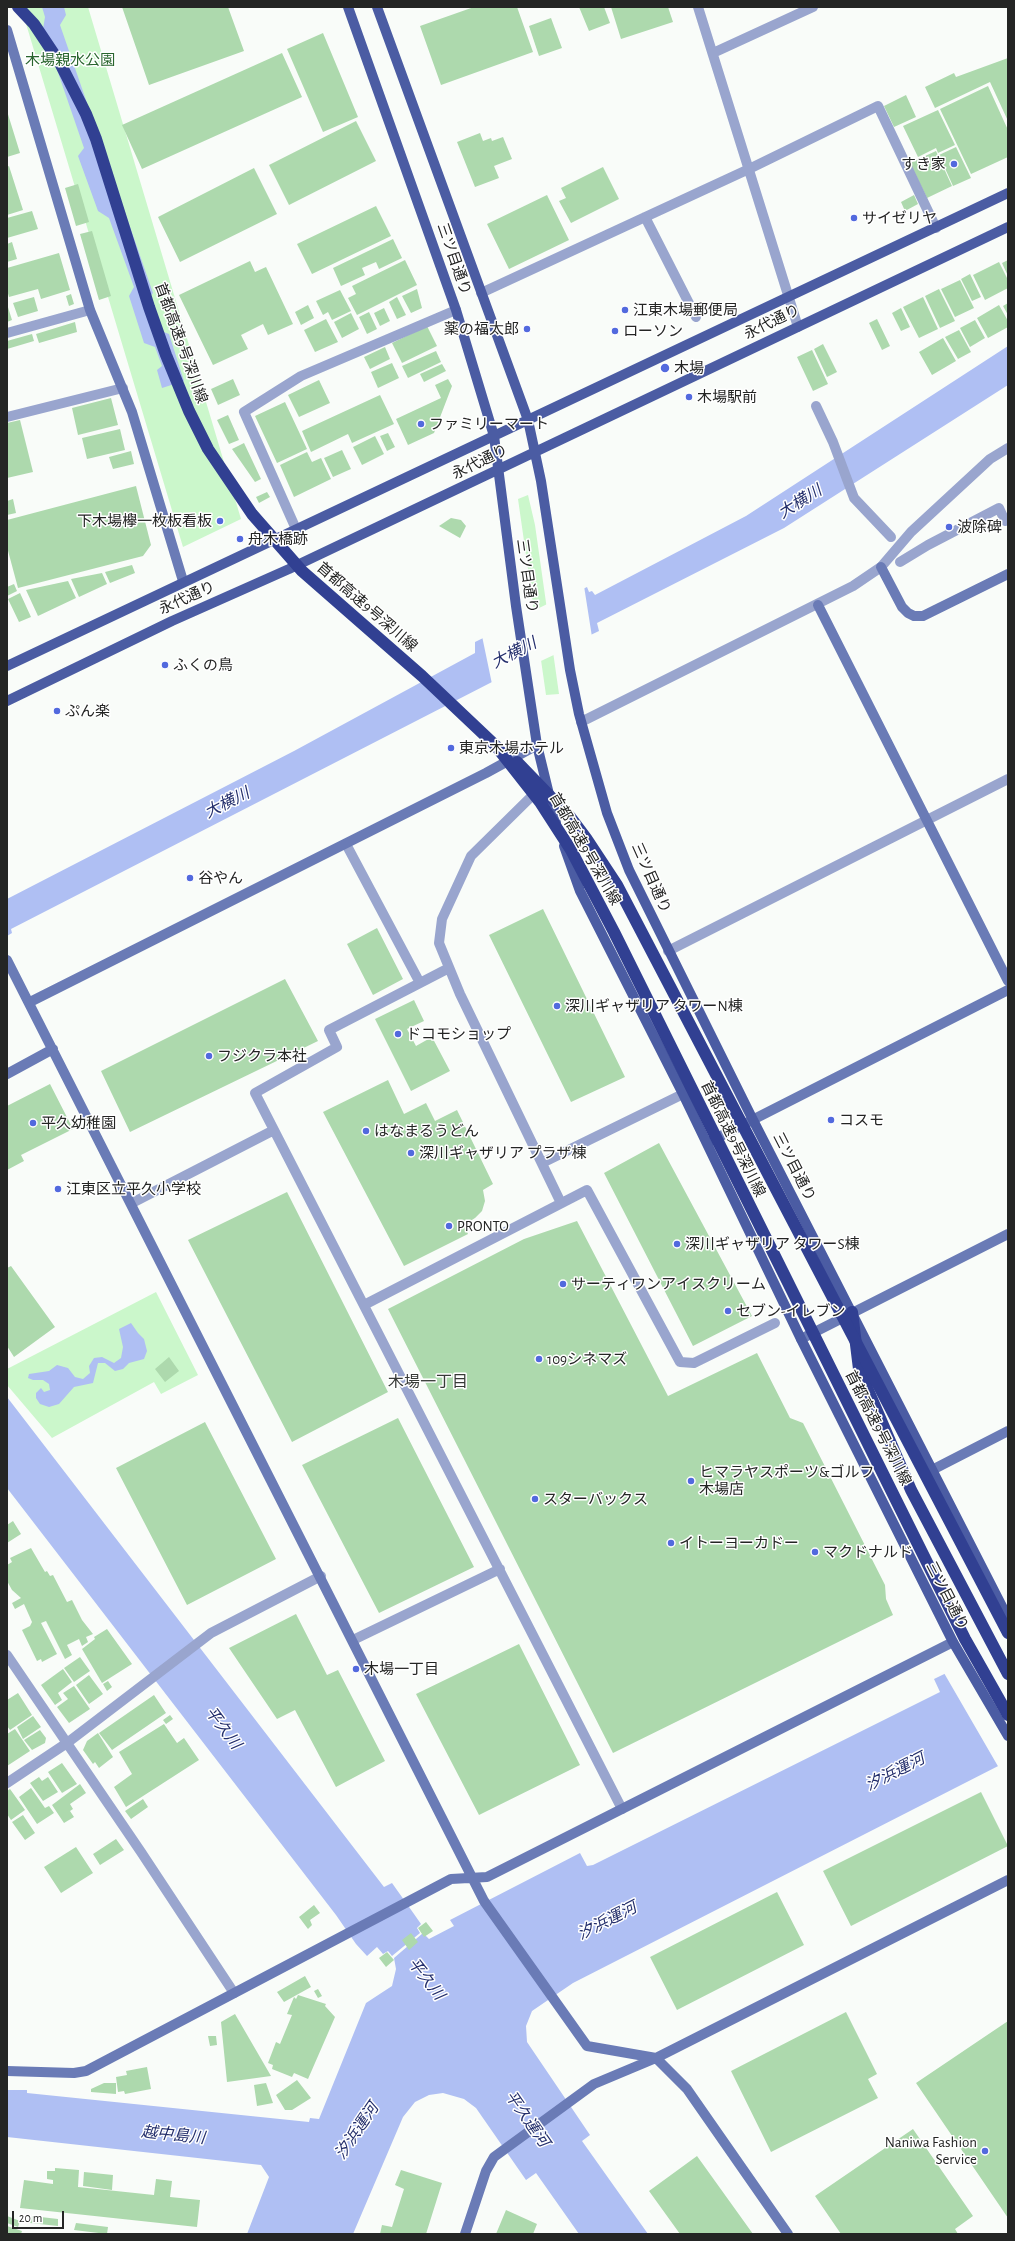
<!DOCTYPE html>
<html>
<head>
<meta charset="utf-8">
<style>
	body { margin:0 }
	#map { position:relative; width:1015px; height:2241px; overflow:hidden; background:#f9fcf9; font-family:"Alegreya Sans",sans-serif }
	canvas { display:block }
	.frame { position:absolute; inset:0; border:8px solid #242524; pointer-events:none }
	.scale { position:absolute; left:12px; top:2211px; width:52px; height:18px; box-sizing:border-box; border:2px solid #242524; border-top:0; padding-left:5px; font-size:12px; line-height:14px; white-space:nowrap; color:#242524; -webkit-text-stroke:3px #fff; paint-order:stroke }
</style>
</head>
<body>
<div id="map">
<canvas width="1015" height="2241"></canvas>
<div class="frame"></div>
<div class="scale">20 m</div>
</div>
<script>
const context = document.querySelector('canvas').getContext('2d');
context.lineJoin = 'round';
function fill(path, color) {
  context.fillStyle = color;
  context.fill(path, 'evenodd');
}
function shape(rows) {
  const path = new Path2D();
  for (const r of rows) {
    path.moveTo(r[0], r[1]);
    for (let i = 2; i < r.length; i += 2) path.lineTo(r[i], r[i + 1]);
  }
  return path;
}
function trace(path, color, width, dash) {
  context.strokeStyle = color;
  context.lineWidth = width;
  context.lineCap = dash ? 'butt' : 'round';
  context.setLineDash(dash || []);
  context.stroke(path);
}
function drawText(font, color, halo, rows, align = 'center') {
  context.font = font + ' "Alegreya Sans","Noto Sans JP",sans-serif';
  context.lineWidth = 3;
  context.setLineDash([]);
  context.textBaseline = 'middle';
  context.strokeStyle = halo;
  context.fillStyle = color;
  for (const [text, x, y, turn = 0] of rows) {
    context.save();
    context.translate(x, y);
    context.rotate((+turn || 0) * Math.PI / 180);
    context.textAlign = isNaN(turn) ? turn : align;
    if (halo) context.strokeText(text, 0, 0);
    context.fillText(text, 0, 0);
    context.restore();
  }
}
fill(shape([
	[21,7,88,7,241,519,183,547],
	[528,495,535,525,559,694,546,695,518,499],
	[156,1292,198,1375,161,1394,154,1382,52,1438,7,1385,7,1369]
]), '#cbf7cb');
fill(shape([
	[42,7,64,7,66,15,60,25,153,293,147,300,158,330,169,334,184,381,162,388,157,370,162,366,155,347,144,343,129,296,134,287,109,218,98,211,78,156,84,148,43,29,45,17],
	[1008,346,1008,385,784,528,597,623,599,631,492,682,11,929,12,933,7,936,7,899,294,751,475,653,475,642,587,587,589,592,592,591,595,595,746,516],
	[131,1323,138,1333,144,1339,147,1351,144,1359,129,1363,123,1369,115,1371,105,1363,98,1363,93,1383,74,1387,59,1404,49,1407,40,1404,36,1398,36,1393,41,1388,44,1392,50,1390,49,1384,43,1380,33,1380,28,1378,29,1374,49,1371,57,1365,68,1368,75,1377,83,1379,90,1373,89,1366,94,1358,102,1357,114,1363,121,1358,123,1347,119,1329],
	[7,1397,384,1887,392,1883,414,1914,421,1924,417,1928,420,1933,392,1956,388,1951,383,1954,377,1947,367,1956,356,1944,336,1915,7,1488],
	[1008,1643,1008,1761,573,1983,532,2011,526,2026,527,2042,590,2135,582,2141,648,2234,579,2234,536,2173,526,2180,476,2108,464,2099,443,2093,429,2095,415,2102,403,2117,353,2234,247,2234,269,2177,261,2165,7,2137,7,2090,27,2090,27,2093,309,2122,310,2118,319,2119,366,2003,392,1986,396,1969,394,1958,423,1933,429,1939,454,1926,450,1920,580,1853,587,1866,593,1865,940,1692,934,1679]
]), '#afbff3');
fill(shape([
	[584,586,592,637,492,684,482,636],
	[1008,1641,1008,1764,999,1768,944,1673]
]), '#f9fcf9');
fill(shape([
	[122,7,228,7,244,51,149,85],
	[474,7,517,7,533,52,441,85,420,26],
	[579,7,604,7,610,23,589,31],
	[611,7,668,7,673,22,621,39],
	[551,18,562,48,539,56,529,26],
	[323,33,358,117,323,132,287,49],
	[282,53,302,97,142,169,122,125],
	[1008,58,1008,121,990,82,935,108,925,87,954,73,956,77],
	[988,86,1008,130,1008,157,971,174,940,109],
	[906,95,916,117,894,127,884,106],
	[938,110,955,145,938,153,936,148,918,157,903,126],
	[7,111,20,153,7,157],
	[356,121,376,161,289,205,269,165],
	[480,133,483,141,491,138,492,141,503,137,512,159,494,166,499,178,475,187,457,142],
	[956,147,971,178,953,186,939,155],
	[936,151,952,186,927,198,910,163],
	[9,166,23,210,7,215,7,167],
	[603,167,619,199,571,223,559,201,566,198,561,188],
	[254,168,277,214,180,262,158,217],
	[78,184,89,222,76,226,65,188],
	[547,195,569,240,509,269,487,224],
	[914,195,918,204,905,211,901,202],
	[376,206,391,236,312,274,297,244],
	[32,211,38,229,7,238,7,218],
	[92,231,111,296,99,300,80,234],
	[393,239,402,258,379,269,376,262,362,268,365,275,341,286,333,268],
	[12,242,17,259,7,262,7,244],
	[59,253,70,290,41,299,38,289,9,297,7,290,7,268],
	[405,260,417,285,357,315,348,298,356,294,352,286],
	[1008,260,1008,276,1002,263],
	[250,261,255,272,266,267,293,324,268,335,263,324,241,335,248,349,213,365,179,295],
	[999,262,1008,280,1008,288,985,300,973,275],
	[970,274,981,297,972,301,961,279],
	[960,280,974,308,955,317,941,289],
	[417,289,422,308,411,313,402,296],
	[939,289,955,321,940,328,925,296],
	[340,290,351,311,332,320,328,312,323,315,316,301],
	[71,294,74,304,69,306,66,296],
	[34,297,38,311,18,317,13,303],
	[397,297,406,315,397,319,389,302],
	[923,297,938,329,919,338,903,307],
	[1008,303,1008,315,1003,306],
	[7,304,12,320,7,322],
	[308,305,314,318,301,325,295,312],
	[999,305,1008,321,1008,327,988,338,977,318],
	[384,308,390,321,380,326,374,313],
	[901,308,910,327,901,331,892,313],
	[369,312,377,329,367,334,359,317],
	[351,313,359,329,342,338,334,322],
	[326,319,338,342,315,352,304,330],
	[877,319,890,346,882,350,869,323],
	[975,320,985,338,970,347,960,328],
	[75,322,77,332,39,343,36,334],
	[427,326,437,346,402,363,392,343],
	[959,330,971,352,958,359,945,337],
	[32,334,34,341,7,349,7,341],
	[943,338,956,361,932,375,919,352],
	[823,344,837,372,827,377,814,349],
	[385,347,390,359,370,369,364,357],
	[812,350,828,384,813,391,797,357],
	[436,351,441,362,408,378,402,366],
	[392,363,399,378,378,388,371,372],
	[442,364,446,371,424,382,420,374],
	[233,379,240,395,218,405,211,389],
	[448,379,452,386,434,433,408,445,396,419,441,398,435,385],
	[319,380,330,403,299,417,288,395],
	[380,395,394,424,352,443,348,434,311,452,302,431],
	[111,398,118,425,78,435,72,408],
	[285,402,307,449,277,463,255,416],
	[228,415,239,440,229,444,217,420],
	[20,420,33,472,7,478,7,423],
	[120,429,125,450,87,459,82,438],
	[388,433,395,447,387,451,380,436],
	[375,436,384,454,362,465,353,447],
	[244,443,261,479,255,482,232,449],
	[342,450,351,469,333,477,324,458],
	[131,451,134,464,113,469,109,457],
	[307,452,312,462,321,458,331,479,294,497,280,465],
	[136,486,151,545,143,556,18,588,7,547,7,520],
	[267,492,270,497,259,503,256,497],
	[13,499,16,513,7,515,7,501],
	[451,518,461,520,466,526,460,538,439,526],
	[132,565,135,573,110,583,105,572],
	[102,573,107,584,79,597,71,579],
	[68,581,76,598,38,616,26,590],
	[14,584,17,591,7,596,7,587],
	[20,593,31,617,19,622,8,599],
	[543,909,625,1077,571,1102,489,935],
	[377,928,403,979,373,995,347,944],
	[285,979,318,1041,130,1132,101,1071],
	[414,1000,424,1021,407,1029,416,1046,432,1037,450,1071,411,1091,375,1019],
	[388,1080,404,1114,426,1103,435,1121,457,1110,493,1184,483,1190,485,1201,482,1211,475,1218,464,1225,468,1234,404,1266,323,1112],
	[50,1084,73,1129,21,1155,24,1161,7,1170,7,1106],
	[659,1143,752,1316,693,1346,604,1173],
	[287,1192,388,1392,292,1442,188,1240],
	[577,1221,668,1396,757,1353,790,1418,803,1423,885,1585,886,1599,893,1615,613,1753,388,1309,524,1239],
	[11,1266,55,1327,14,1357,7,1346,7,1268],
	[169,1357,179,1371,165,1382,155,1369],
	[398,1418,474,1567,379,1613,302,1465],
	[205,1422,276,1559,187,1605,116,1468],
	[13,1521,21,1534,7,1543,7,1525],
	[31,1548,45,1572,47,1571,50,1576,53,1575,67,1602,72,1600,82,1620,93,1634,86,1637,88,1642,82,1646,79,1639,67,1645,72,1655,65,1659,46,1621,41,1623,57,1654,42,1662,41,1659,37,1661,22,1630,30,1626,32,1622,24,1604,15,1609,12,1603,21,1598,12,1590,7,1581,7,1565,12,1562,10,1558],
	[296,1614,327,1675,338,1670,385,1761,336,1787,295,1710,277,1719,229,1648],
	[107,1629,132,1664,102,1683,82,1649,95,1639,94,1637],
	[519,1644,580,1765,479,1815,416,1694],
	[80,1657,90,1671,74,1682,64,1668],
	[63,1669,72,1682,58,1693,62,1700,55,1705,41,1685],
	[89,1675,103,1694,89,1704,76,1685],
	[108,1681,112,1687,107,1691,103,1684],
	[74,1686,90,1709,69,1723,57,1707,68,1699,63,1693],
	[18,1693,32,1715,10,1730,7,1726,7,1700],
	[154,1695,166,1713,112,1750,99,1733],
	[170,1715,173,1719,166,1724,163,1720],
	[33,1716,41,1727,23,1739,17,1727],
	[164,1724,177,1743,184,1738,199,1760,126,1807,114,1787,132,1774,119,1752],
	[15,1729,30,1751,7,1766,7,1734],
	[40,1730,46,1738,45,1743,32,1750,24,1740],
	[98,1733,113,1757,99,1768,95,1762,93,1764,83,1750,87,1741],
	[62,1763,77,1784,62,1793,48,1772],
	[39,1777,42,1781,48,1777,58,1792,43,1801,30,1783],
	[80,1784,86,1793,70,1804,73,1809,70,1811,74,1817,64,1823,52,1805],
	[31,1788,45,1808,49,1806,54,1813,37,1824,19,1797],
	[10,1789,25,1810,11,1820,7,1814,7,1791],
	[981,1792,1008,1846,851,1926,823,1871],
	[143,1799,148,1807,131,1819,125,1811],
	[23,1815,35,1833,25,1840,12,1822],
	[116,1839,124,1850,100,1865,93,1854],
	[76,1847,93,1873,61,1893,44,1867],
	[777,1892,804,1945,677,2010,650,1957],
	[314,1905,320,1913,310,1920,312,1925,308,1929,299,1917],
	[426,1922,433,1931,424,1937,418,1928],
	[411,1933,418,1942,409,1950,402,1940],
	[387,1952,394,1960,386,1967,379,1958],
	[305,1976,311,1987,284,2002,277,1992],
	[318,1989,322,1996,318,1998,314,1991],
	[298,1995,326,2004,325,2006,335,2017,308,2079,294,2073,292,2077,272,2069,273,2065,268,2063,276,2042,280,2044,292,2015,287,2014,294,1997,296,1999],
	[846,2012,877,2074,868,2079,878,2098,771,2152,731,2071],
	[235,2014,271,2076,227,2082,221,2022],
	[1008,2021,1008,2218,916,2083],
	[208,2036,216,2036,217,2045,210,2046],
	[147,2067,151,2089,125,2094,124,2091,118,2092,116,2077,127,2075,126,2071],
	[297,2080,311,2098,292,2110,285,2110,276,2095],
	[104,2083,116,2083,116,2094,91,2092,91,2089],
	[266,2083,273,2103,257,2106,254,2085],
	[913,2129,973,2216,955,2229,958,2234,841,2234,815,2196],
	[697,2156,753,2234,680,2234,649,2191],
	[55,2168,79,2170,78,2187,154,2195,156,2179,172,2181,170,2197,200,2200,197,2227,20,2208,24,2180,53,2184,53,2180,47,2179,47,2171,55,2171],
	[401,2170,442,2183,426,2234,380,2234,382,2225,392,2227,404,2189,395,2185],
	[84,2172,113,2175,112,2190,83,2186],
	[506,2210,537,2224,533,2234,496,2234],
	[7,2216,20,2221,18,2227,7,2223],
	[32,2216,58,2219,58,2226,30,2223],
	[76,2223,108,2227,107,2234,74,2230],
	[7,2226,22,2231,21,2234,7,2234]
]), '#add9ad');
trace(shape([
	[698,7,798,327],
	[713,53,813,7],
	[645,217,696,317],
	[481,293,749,169,878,106,936,228],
	[7,333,90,310],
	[816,406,833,442,854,498,891,537],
	[7,417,123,388],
	[296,529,244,412,301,376,456,310],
	[900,562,928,545,999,508,1005,521,1008,520],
	[581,722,853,586,881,567,911,532,990,459,1008,448],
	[539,789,471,856,442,919,439,943,460,994,561,1203],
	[346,844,420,983],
	[668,951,1008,779],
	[449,968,329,1030,337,1047,255,1093,622,1809],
	[542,1163,683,1094],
	[132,1203,274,1130],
	[364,1305,587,1190,680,1362,694,1363,775,1323],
	[353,1640,500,1569],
	[7,1655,141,1852,234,1993],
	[7,1783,67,1743,211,1633,321,1576]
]), '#99a5ce', 10);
trace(shape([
	[7,30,90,310,132,412,183,581],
	[881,567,902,607,908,613,914,616,923,616,1008,574],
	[818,605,1008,981],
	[7,960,484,1901,587,2046,656,2058,687,2089,788,2234],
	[30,1002,486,773,537,745],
	[7,1074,53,1049],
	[711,1141,1008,990],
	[801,1339,1008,1234],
	[932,1470,1008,1431],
	[7,2071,74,2073,86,2071,451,1879,487,1877,953,1642],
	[465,2234,486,2171,494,2157,594,2084,656,2058,1008,1880]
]), '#6a7bb6', 10);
trace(shape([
	[348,7,456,310,494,436,516,606,537,745,556,823],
	[377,7,528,420,541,481,570,670,579,714,607,813,629,870,753,1120,1008,1618],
	[7,666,1008,193],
	[7,701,172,621,289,569,1008,227],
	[564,846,580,891,683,1094,801,1339,953,1642,1008,1736]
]), '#4b5ca3', 10);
trace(shape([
	[852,1312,859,1369,911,1490,1008,1674]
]), '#314092', 12);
trace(shape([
	[18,7,34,24,60,63,86,114,96,139,149,307,166,355,189,411,208,449,252,514,302,571,422,676,496,746,540,802,571,850,614,932,965,1639,1008,1715],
	[517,762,571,818,586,838,617,885,1008,1633]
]), '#314092', 12);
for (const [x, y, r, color] of [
	[954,164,4,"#5269de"],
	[854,218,4,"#5269de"],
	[625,310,4,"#5269de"],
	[527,329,4,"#5269de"],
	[615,331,4,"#5269de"],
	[665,368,5,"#5269de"],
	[689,397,4,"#5269de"],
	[421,424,4,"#5269de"],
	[220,521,4,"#5269de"],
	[949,527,4,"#5269de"],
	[240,539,4,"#5269de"],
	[165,665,4,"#5269de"],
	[57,711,4,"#5269de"],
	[451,748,4,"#5269de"],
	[190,878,4,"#5269de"],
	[557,1006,4,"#5269de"],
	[398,1034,4,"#5269de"],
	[209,1056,4,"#5269de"],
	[831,1120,4,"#5269de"],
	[33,1123,4,"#5269de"],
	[366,1131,4,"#5269de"],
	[411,1153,4,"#5269de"],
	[58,1189,4,"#5269de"],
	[449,1226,4,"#5269de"],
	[677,1244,4,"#5269de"],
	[563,1284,4,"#5269de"],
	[728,1311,4,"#5269de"],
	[539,1359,4,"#5269de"],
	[691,1481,4,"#5269de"],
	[535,1499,4,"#5269de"],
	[671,1543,4,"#5269de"],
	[815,1552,4,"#5269de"],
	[356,1669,4,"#5269de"],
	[985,2151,4,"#5269de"]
]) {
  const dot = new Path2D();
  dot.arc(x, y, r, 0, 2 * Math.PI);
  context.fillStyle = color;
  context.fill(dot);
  trace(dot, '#fff', 1.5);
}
drawText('15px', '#29652e', '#fff', [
	["木場親水公園",70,60]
]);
drawText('15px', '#242524', '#fff', [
	["すき家",946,164,"right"],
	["サイゼリヤ",862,218],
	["江東木場郵便局",633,310],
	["薬の福太郎",519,329,"right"],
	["ローソン",623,331],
	["木場",674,368],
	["木場駅前",697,397],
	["ファミリーマート",429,424],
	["下木場欅一枚板看板",212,521,"right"],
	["波除碑",957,527],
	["舟木橋跡",248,539],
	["ふくの鳥",173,665],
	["ぷん楽",65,711],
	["東京木場ホテル",459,748],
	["谷やん",198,878],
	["深川ギャザリア タワーN棟",565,1006],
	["ドコモショップ",406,1034],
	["フジクラ本社",217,1056],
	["コスモ",839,1120],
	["平久幼稚園",41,1123],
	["はなまるうどん",374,1131],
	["深川ギャザリア プラザ棟",419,1153],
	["江東区立平久小学校",66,1189],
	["PRONTO",457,1226],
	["深川ギャザリア タワーS棟",685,1244],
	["サーティワンアイスクリーム",571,1284],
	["セブン-イレブン",736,1311],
	["109シネマズ",547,1359],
	["ヒマラヤスポーツ&ゴルフ",699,1472],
	["木場店",699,1489],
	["スターバックス",543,1499],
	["イトーヨーカドー",679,1543],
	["マクドナルド",823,1552],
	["木場一丁目",364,1669],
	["Naniwa Fashion",977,2142,"right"],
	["Service",977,2159,"right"]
], 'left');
drawText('15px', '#242524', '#fff', [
	["三ツ目通り",454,259,71],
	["永代通り",772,322,-26],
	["首都高速9号深川線",181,343,70],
	["永代通り",480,462,-26],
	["三ツ目通り",527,576,82],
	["永代通り",187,598,-24],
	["首都高速9号深川線",367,607,41],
	["首都高速9号深川線",585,849,60],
	["三ツ目通り",651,878,66],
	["首都高速9号深川線",733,1139,64],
	["三ツ目通り",794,1167,63],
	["首都高速9号深川線",878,1428,63],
	["三ツ目通り",947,1596,63]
]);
drawText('italic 16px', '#242f6c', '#fff', [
	["大横川",800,502,-32],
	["大横川",514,653,-27],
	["大横川",227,803,-27],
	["平久川",223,1728,53],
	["汐浜運河",895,1772,-27],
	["汐浜運河",607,1921,-27],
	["平久川",426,1979,52],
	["平久運河",527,2119,55],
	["汐浜運河",357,2131,-56],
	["越中島川",173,2135,6]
]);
drawText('16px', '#373a37', '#fff', [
	["木場一丁目",428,1382]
]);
</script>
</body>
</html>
